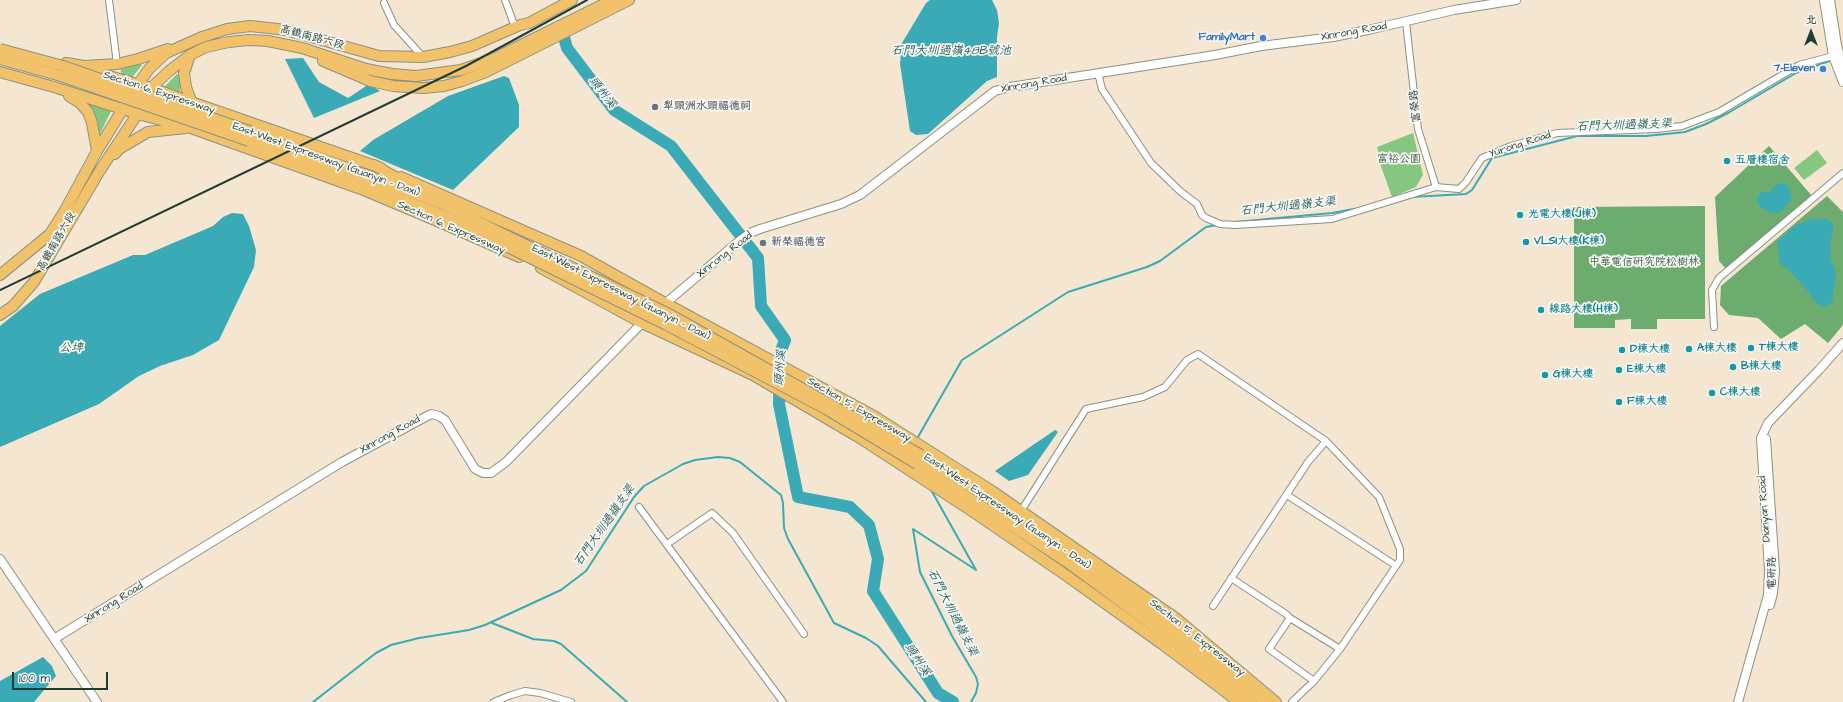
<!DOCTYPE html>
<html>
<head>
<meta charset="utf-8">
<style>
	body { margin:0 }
	#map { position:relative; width:1843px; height:702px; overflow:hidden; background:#f4e6d1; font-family:"Architects Daughter","LXGW WenKai TC",sans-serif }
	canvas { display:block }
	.north { position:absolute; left:1791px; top:12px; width:40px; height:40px; -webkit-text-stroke:3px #f6f6f2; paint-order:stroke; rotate:0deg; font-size:11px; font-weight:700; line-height:16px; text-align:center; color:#1f3d34 }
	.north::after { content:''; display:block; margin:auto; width:14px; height:18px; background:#1f3d34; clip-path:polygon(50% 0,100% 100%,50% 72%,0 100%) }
	.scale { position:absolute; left:12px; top:672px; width:96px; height:18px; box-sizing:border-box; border:2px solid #1f3d34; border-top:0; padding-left:5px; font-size:12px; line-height:14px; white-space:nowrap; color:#1f3d34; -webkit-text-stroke:3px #f6f6f2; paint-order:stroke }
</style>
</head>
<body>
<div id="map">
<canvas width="1843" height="702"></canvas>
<div class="north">北</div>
<div class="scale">100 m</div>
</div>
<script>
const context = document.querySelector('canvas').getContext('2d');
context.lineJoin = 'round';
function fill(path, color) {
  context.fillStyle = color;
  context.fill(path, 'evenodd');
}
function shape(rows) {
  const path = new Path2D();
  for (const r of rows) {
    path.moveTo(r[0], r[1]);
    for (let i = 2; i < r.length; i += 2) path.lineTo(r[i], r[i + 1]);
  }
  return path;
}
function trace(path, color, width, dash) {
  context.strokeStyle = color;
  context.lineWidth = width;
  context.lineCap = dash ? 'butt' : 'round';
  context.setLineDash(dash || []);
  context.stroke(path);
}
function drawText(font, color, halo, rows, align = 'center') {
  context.font = font + ' "Architects Daughter","LXGW WenKai TC",sans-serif';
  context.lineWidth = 3.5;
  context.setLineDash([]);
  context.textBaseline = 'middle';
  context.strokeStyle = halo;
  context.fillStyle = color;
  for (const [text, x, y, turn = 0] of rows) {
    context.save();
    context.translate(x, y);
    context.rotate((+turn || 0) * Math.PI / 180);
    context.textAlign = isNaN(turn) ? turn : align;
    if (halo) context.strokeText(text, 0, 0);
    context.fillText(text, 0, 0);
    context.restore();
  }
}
fill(shape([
	[138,63,142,65,131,79,122,76,120,67],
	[177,74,180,76,180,95,163,88],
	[87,102,112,109,100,134,95,117],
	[1413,133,1423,175,1416,187,1392,197,1378,158,1380,157,1377,147],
	[1817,150,1827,163,1804,180,1794,168]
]), '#85c780');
fill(shape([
	[1769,146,1812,196,1727,270,1719,261,1715,197],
	[1827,196,1843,212,1843,325,1828,343,1805,324,1781,339,1758,318,1729,315,1720,305,1721,286],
	[1705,206,1705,319,1657,319,1657,329,1631,329,1631,319,1615,320,1615,328,1574,328,1574,207]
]), '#6cac6e');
fill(shape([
	[930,0,992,0,997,10,999,23,997,37,997,77,987,81,928,134,916,135,910,131,900,64,902,43,926,3],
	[303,58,319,82,348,98,369,84,380,91,314,118,285,59],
	[504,76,509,78,519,105,519,127,453,190,360,151,373,140,448,96],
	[1785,183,1790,190,1792,199,1786,206,1780,212,1771,213,1760,207,1757,200,1760,192,1769,192,1777,184],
	[232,213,243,214,249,226,256,250,254,267,219,340,193,355,160,366,139,376,99,404,0,447,0,326,40,294,133,255,145,255,213,226,223,217],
	[1812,219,1825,219,1833,224,1833,233,1830,242,1831,260,1835,269,1836,279,1833,290,1833,299,1830,304,1824,307,1815,302,1807,290,1790,271,1780,264,1777,241,1796,225],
	[1055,430,1058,432,1028,475,1009,481,995,471],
	[43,657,52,666,56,676,34,702,0,702,0,681]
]), '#3aaab7');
trace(shape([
	[1411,197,1466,194,1472,190,1492,158,1577,136,1646,136,1685,132,1706,124,1728,113,1796,73,1832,60],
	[1235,222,1332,213,1354,209],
	[918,437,962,360,1068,292,1147,267,1160,261,1206,227,1217,225],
	[930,488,976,570,913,529,920,572,952,636,976,677,978,684,976,693,971,702],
	[492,623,533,639,554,641,561,644,627,702],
	[313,702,376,653,391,645,419,638,469,630,485,625,561,590,586,571,634,497,644,486,683,464,695,460,718,457,730,458,740,462,781,495,783,503,784,528,788,539,834,623,866,638,878,646,926,702]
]), '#3aaab7', 2);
trace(shape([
	[564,37,567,48,614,110,671,146,758,258,761,306,785,340,780,353,779,404,798,497,850,507,869,525,878,559,873,591,938,693,953,702]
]), '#3aaab7', 12);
const minor = shape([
	[109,0,117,64],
	[505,0,515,27],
	[384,3,394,25,423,57],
	[1406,22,1418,129,1436,187],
	[1098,73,1102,89,1151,163,1181,192,1197,204,1202,215,1206,218,1220,224,1235,225,1332,219,1436,187,1459,189,1466,182,1482,158,1511,146,1557,133,1656,129,1682,126,1719,112,1799,65,1833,56],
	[1714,327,1712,290,1719,278,1843,173],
	[1287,495,1395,565],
	[639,507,783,702],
	[1021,511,1086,409,1143,397,1165,387,1187,360,1198,354,1326,441,1379,497,1400,549,1400,560,1340,649,1314,681,1292,702],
	[667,544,712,513,733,533,804,634],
	[1231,578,1286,614,1290,618,1340,649],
	[1213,606,1308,462,1326,441],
	[1290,618,1269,649,1314,681],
	[494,702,511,695,525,691,540,693,571,702]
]);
const tertiary = shape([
	[1824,0,1833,56,1843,82],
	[1830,0,1837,45,1843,68],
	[1766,439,1775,571,1773,593,1770,605],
	[0,559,97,702],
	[54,639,342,462,431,414,439,416,445,420,475,469,483,473,491,473,506,462,642,323,738,242,750,233,760,229,841,204,860,195,995,91,1010,87,1215,55,1261,46,1333,37,1368,30,1454,10,1516,0],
	[1738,702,1768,595,1769,570,1761,438,1768,423,1819,370,1843,343]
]);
const primary = shape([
	[190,55,184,73,186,87,192,103],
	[323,61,370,81,393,86,423,88,444,86,462,81,486,72,629,0],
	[66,63,84,66,117,64,138,59,168,49],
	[85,69,151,88,381,168],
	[0,72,54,87,138,114,191,128,361,189,437,221,519,257],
	[134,90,149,69,166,53,202,37,227,29,250,26,269,28,286,30,379,56,423,57,450,52,472,46,520,25,529,23,572,0],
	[148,94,151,88,169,71,190,55,206,47,229,42,249,40,268,41,302,48,366,69,392,74,416,76,461,70,493,59,612,0],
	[69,96,80,103,88,112,92,123,97,151],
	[115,154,119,149,148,132,186,128],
	[401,177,581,256,665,303,874,416,992,491,1177,619,1276,702],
	[541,268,642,323,753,375,860,438,975,513,1067,576,1162,644,1239,702],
	[0,275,50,234,64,212,97,151,126,104],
	[0,315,13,306,34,282,99,172,140,110]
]);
const trunk = shape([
	[252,132,440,203,509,237],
	[249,141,437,213,506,246],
	[374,165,411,186],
	[921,455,987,497,1070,553,1172,627,1265,702],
	[917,464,1067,562,1166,635,1251,702]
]);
trace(minor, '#8a9282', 8);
trace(tertiary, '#8a9282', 10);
trace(primary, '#8a9282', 12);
trace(trunk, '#8a9282', 12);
trace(minor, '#fff', 6);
trace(tertiary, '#fff', 8);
trace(primary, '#f2c26a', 10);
trace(trunk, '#f2c26a', 10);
trace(shape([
	[0,290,466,66,587,0]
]), '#1f3d34', 2);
const trunkBridge = shape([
	[0,49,63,66,252,132],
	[0,59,61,76,249,141],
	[509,237,671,315,921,455],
	[506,246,665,324,826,409,917,464]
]);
trace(trunkBridge, '#8a9282', 12, []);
trace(trunkBridge, '#f2c26a', 10);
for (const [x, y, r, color] of [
	[1263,38,4,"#3f7fe0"],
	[1823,69,4,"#3f7fe0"],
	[655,107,4,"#6b7280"],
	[1727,161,4,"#0f9aa8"],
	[1520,215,4,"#0f9aa8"],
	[1526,242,4,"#0f9aa8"],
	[763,243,4,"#6b7280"],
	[1541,310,4,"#0f9aa8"],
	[1751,348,4,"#0f9aa8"],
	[1689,349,4,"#0f9aa8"],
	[1622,350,4,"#0f9aa8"],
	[1733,367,4,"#0f9aa8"],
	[1619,370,4,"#0f9aa8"],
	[1545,375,4,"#0f9aa8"],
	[1712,393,4,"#0f9aa8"],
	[1619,402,4,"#0f9aa8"]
]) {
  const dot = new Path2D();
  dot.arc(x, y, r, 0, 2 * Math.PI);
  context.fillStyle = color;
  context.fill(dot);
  trace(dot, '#f6f6f2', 1.5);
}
drawText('11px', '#1f3d34', '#f6f6f2', [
	["Xinrong Road",1354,32,-10],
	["高鐵南路六段",312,38,15],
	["Xinrong Road",1034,84,-10],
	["Section 6, Expressway",159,93,18],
	["富榮路",1416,106,-96],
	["Yurong Road",1520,145,-18],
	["East-West Expressway (Guanyin - Daxi)",326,160,20],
	["Section 6, Expressway",451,228,24],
	["高鐵南路六段",57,242,-60],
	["Xinrong Road",725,255,-38],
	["East-West Expressway (Guanyin - Daxi)",621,293,27],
	["Section 5, Expressway",859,410,30],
	["Xinrong Road",390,435,-29],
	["Dianyan Road",1765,509,-94],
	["East-West Expressway (Guanyin - Daxi)",1007,512,34],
	["電研路",1773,573,-90],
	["Xinrong Road",114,603,-32],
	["Section 5, Expressway",1197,638,38]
]);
drawText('bold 11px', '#366cbe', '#f6f6f2', [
	["FamilyMart",1255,38],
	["7-Eleven",1815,69]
], 'right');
drawText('bold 11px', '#5b616d', '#f6f6f2', [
	["犁頭洲水頭福德祠",663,107],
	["新榮福德宮",771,243]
], 'left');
drawText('11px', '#386047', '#f6f6f2', [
	["富裕公園",1399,160],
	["中華電信研究院松樹林",1644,263]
]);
drawText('bold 11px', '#0d838f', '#f6f6f2', [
	["五層樓宿舍",1735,161],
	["光電大樓(J棟)",1528,215],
	["VLSI大樓(K棟)",1534,242],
	["線路大樓(H棟)",1549,310],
	["T棟大樓",1759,348],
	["A棟大樓",1697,349],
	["D棟大樓",1630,350],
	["B棟大樓",1741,367],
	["E棟大樓",1627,370],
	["G棟大樓",1553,375],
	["C棟大樓",1720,393],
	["F棟大樓",1627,402]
], 'left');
drawText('italic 12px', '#275e5b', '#f6f6f2', [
	["石門大圳過嶺48B號池",951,51],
	["頭州溪",602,93,52],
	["石門大圳過嶺支渠",1624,126,-2],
	["石門大圳過嶺支渠",1288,207,-6],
	["公埤",71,348],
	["頭州溪",781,368,-85],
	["石門大圳過嶺支渠",605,526,-55],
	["石門大圳過嶺支渠",952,613,63],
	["頭州溪",917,660,57]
]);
</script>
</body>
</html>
